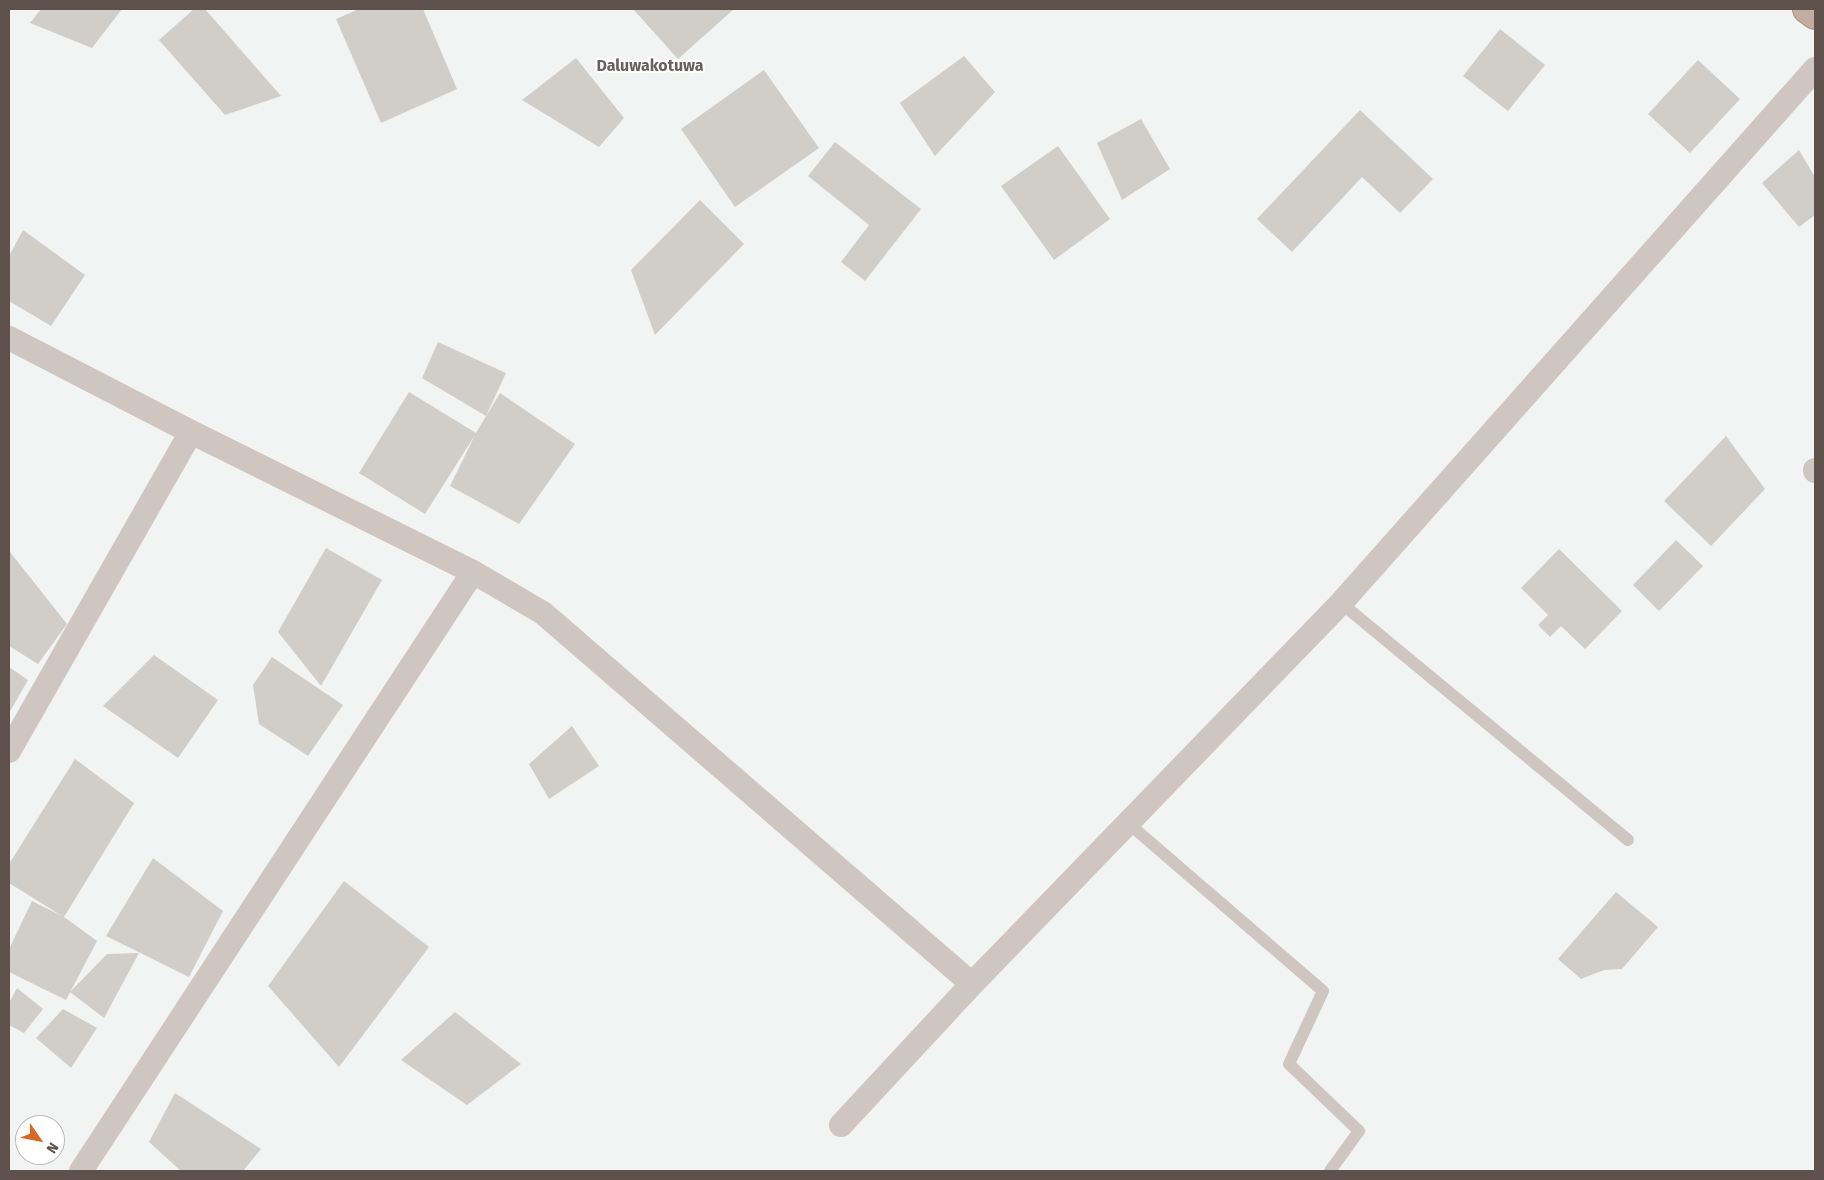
<!DOCTYPE html>
<html>
<head>
<meta charset="utf-8">
<style>
	body { margin:0 }
	#map { position:relative; width:1824px; height:1180px; overflow:hidden; background:#f2f4f3; font-family:"Fira Sans",sans-serif }
	canvas { display:block }
	.frame { position:absolute; inset:0; border:10px solid #5e504b; pointer-events:none }
	.north { position:absolute; left:15px; top:1115px; width:50px; height:50px; box-sizing:border-box; background:#fff; border:1px solid #bfb9b7; border-radius:50%; rotate:123deg; font-size:14px; font-weight:700; line-height:20px; text-align:center; color:#5e504b }
	.north::after { content:''; display:block; margin:auto; width:18px; height:22px; background:#d76729; clip-path:polygon(50% 0,100% 100%,50% 72%,0 100%) }
</style>
</head>
<body>
<div id="map">
<canvas width="1824" height="1180"></canvas>
<div class="frame"></div>
<div class="north">N</div>
</div>
<script>
const context = document.querySelector('canvas').getContext('2d');
context.lineJoin = 'round';
function fill(path, color) {
  context.fillStyle = color;
  context.fill(path, 'evenodd');
}
function shape(rows) {
  const path = new Path2D();
  for (const r of rows) {
    path.moveTo(r[0], r[1]);
    for (let i = 2; i < r.length; i += 2) path.lineTo(r[i], r[i + 1]);
  }
  return path;
}
function trace(path, color, width, dash) {
  context.strokeStyle = color;
  context.lineWidth = width;
  context.lineCap = dash ? 'butt' : 'round';
  context.setLineDash(dash || []);
  context.stroke(path);
}
function drawText(font, color, halo, rows, align = 'center') {
  context.font = font + ' "Fira Sans",sans-serif';
  context.lineWidth = 4;
  context.setLineDash([]);
  context.textBaseline = 'middle';
  context.strokeStyle = halo;
  context.fillStyle = color;
  for (const [text, x, y, turn = 0] of rows) {
    context.save();
    context.translate(x, y);
    context.rotate((+turn || 0) * Math.PI / 180);
    context.textAlign = isNaN(turn) ? turn : align;
    if (halo) context.strokeText(text, 0, 0);
    context.fillText(text, 0, 0);
    context.restore();
  }
}
fill(shape([
	[41,9,122,9,92,48,30,23],
	[194,9,205,9,281,96,225,115,159,40],
	[359,9,423,9,457,89,381,123,336,19],
	[633,9,734,9,678,59],
	[1500,29,1545,65,1508,111,1463,76],
	[964,56,995,92,935,156,900,103],
	[576,58,624,118,599,147,522,100],
	[1698,60,1740,99,1690,153,1648,114],
	[764,70,819,148,735,207,681,129],
	[1360,110,1433,179,1400,213,1362,177,1292,252,1257,219],
	[1141,119,1170,169,1122,200,1097,143],
	[835,142,921,209,865,281,841,262,869,225,808,176],
	[1058,146,1110,219,1054,260,1001,186],
	[1799,150,1815,177,1815,215,1799,227,1762,183],
	[700,200,744,244,655,335,631,270],
	[23,230,85,275,51,326,9,301,9,256],
	[438,342,506,373,486,416,422,378],
	[409,392,476,433,500,393,575,444,519,524,450,486,475,435,425,514,359,473],
	[1726,436,1765,489,1711,546,1664,501],
	[1676,540,1703,566,1659,611,1633,585],
	[326,548,382,580,321,686,278,632],
	[1559,549,1622,611,1585,649,1561,626,1550,637,1538,625,1548,615,1521,588],
	[10,552,67,624,38,664,9,646],
	[154,655,218,700,178,758,103,706],
	[272,657,343,705,308,756,259,724,253,685],
	[9,667,28,680,9,713],
	[572,726,599,766,549,799,529,764],
	[75,759,134,803,64,917,97,941,66,1000,9,972,9,949,32,901,62,916,9,883,9,864],
	[153,858,223,911,189,977,106,936],
	[344,881,429,947,339,1067,268,986],
	[1616,892,1658,927,1622,969,1604,970,1581,979,1558,959],
	[139,953,104,1018,70,992,107,954],
	[17,988,43,1009,24,1033,9,1025,9,1003],
	[63,1009,97,1028,71,1068,36,1038],
	[455,1012,521,1064,467,1105,401,1060],
	[175,1093,261,1149,243,1171,181,1171,149,1142]
]), '#d1cdc9');
const trunk = shape([
	[1807,9,1815,15]
]);
trace(trunk, '#a88879', 30);
trace(shape([
	[1341,603,1628,840],
	[1128,823,1323,991,1289,1064,1359,1131,1330,1171]
]), '#cfc5c1', 12);
trace(shape([
	[9,338,191,432,473,572,543,613,972,984],
	[1815,471,1815,470],
	[9,751,191,432],
	[841,1125,972,984,1341,603,1815,69],
	[81,1171,473,572]
]), '#cfc5c1', 24);
trace(trunk, '#c5aca1', 28);
drawText('bold 16px', '#66615f', '#fff', [
	["Daluwakotuwa",650,67]
]);
</script>
</body>
</html>
